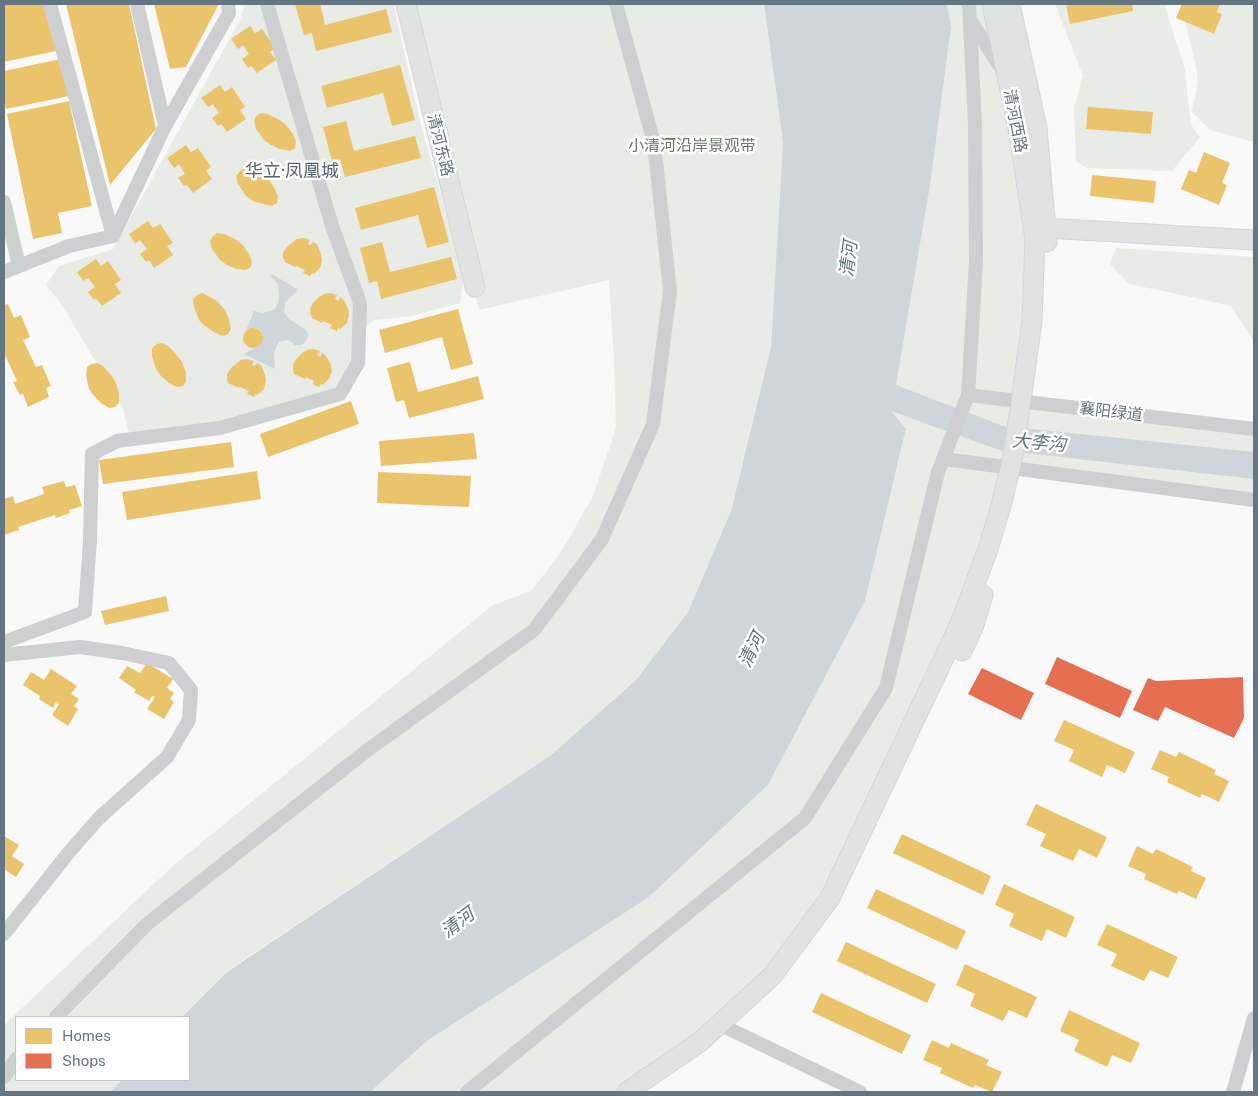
<!DOCTYPE html>
<html>
<head>
<meta charset="utf-8">
<style>
	body { margin:0 }
	#map { position:relative; width:1258px; height:1096px; overflow:hidden; background:#f9f9f9; font-family:"Public Sans",sans-serif }
	canvas { display:block }
	.frame { position:absolute; inset:0; border:5px solid #657683; pointer-events:none }
	.legend { position:absolute; left:15px; top:1016px; width:175px; height:65px; box-sizing:border-box; background:#fff; border:1px solid #c1c8cd; margin:0; padding:6px 9px; list-style:none; font-size:15px; color:#657683 }
	.legend li { display:flex; align-items:center; gap:10px; height:25px }
	.legend b { width:25px; border:1px solid #c1c8cd }
</style>
</head>
<body>
<div id="map">
<canvas width="1258" height="1096"></canvas>
<div class="frame"></div>
<ul class="legend">
<li><b style="height:14px;background:#e9c46a"></b>Homes</li>
<li><b style="height:14px;background:#e76f51"></b>Shops</li>
</ul>
</div>
<script>
const context = document.querySelector('canvas').getContext('2d');
context.lineJoin = 'round';
function fill(path, color) {
  context.fillStyle = color;
  context.fill(path, 'evenodd');
}
function shape(rows) {
  const path = new Path2D();
  for (const r of rows) {
    if (r.length === 3) {
      path.moveTo(r[0] + r[2], r[1]);
      path.arc(r[0], r[1], r[2], 0, 2 * Math.PI);
      continue;
    }
    path.moveTo(r[0], r[1]);
    for (let i = 2; i < r.length; i += 2) path.lineTo(r[i], r[i + 1]);
  }
  return path;
}
function trace(path, color, width, dash) {
  context.strokeStyle = color;
  context.lineWidth = width;
  context.lineCap = dash ? 'butt' : 'round';
  context.setLineDash(dash || []);
  context.stroke(path);
}
function drawText(font, color, halo, rows, align = 'center') {
  context.font = font + ' "Public Sans","Noto Sans SC",sans-serif';
  context.lineWidth = 5;
  context.setLineDash([]);
  context.textBaseline = 'middle';
  context.strokeStyle = halo;
  context.fillStyle = color;
  for (const [text, x, y, turn = 0] of rows) {
    context.save();
    context.translate(x, y);
    context.rotate((+turn || 0) * Math.PI / 180);
    context.textAlign = isNaN(turn) ? turn : align;
    if (halo) context.strokeText(text, 0, 0);
    context.fillText(text, 0, 0);
    context.restore();
  }
}
fill(shape([
	[245,4,393,4,422,129,464,274,460,303,412,316,374,320,359,334,358,363,340,394,220,428,130,439,123,408,62,305,46,285,59,266,113,249,240,20],
	[407,4,764,4,783,142,771,347,731,511,688,612,636,680,551,755,227,971,182,1017,16,1017,16,1080,122,1080,110,1092,4,1092,4,1025,5,1024,174,865,493,605,531,591,560,554,593,496,616,428,614,361,609,280,479,310],
	[947,4,992,4,1035,239,1021,401,1254,429,1254,500,1015,474,835,900,768,970,635,1092,370,1092,427,1041,649,897,768,785,865,601,906,430,890,411,895,385,931,179,951,27],
	[1055,4,1164,4,1185,69,1188,102,1192,126,1200,137,1172,171,1087,168,1076,162,1074,108,1083,76],
	[1220,4,1254,4,1254,141,1250,141,1210,130,1192,112,1198,82,1196,66,1185,22,1214,34,1222,14,1217,12],
	[1116,248,1254,257,1254,342,1231,306,1182,295,1129,284,1110,264]
]), '#e8ebe6');
fill(shape([
	[764,4,947,4,951,27,931,179,896,385,1003,426,1254,452,1254,479,999,450,891,411,906,429,865,601,768,785,649,897,427,1041,370,1092,110,1092,122,1080,189,1080,189,1017,182,1017,227,972,551,755,636,680,688,612,731,511,771,347,783,142],
	[272,274,297,289,296,292,285,302,284,312,289,319,306,330,308,335,306,341,302,345,295,345,290,341,286,340,279,342,274,352,275,369,244,354,256,347,260,345,262,339,262,333,259,329,256,328,246,330,254,311,263,313,275,309,278,303,279,297,278,285,271,276]
]), '#ced6d9');
fill(shape([
	[4,4,45,4,56,51,4,62],
	[66,4,129,4,156,129,110,185],
	[154,4,219,4,186,67,170,69],
	[295,4,320,4,325,25,386,9,392,32,316,51,312,33,304,35],
	[1066,4,1132,4,1133,11,1070,24],
	[1182,4,1220,4,1217,12,1222,14,1214,34,1176,18],
	[250,26,255,33,262,29,275,48,270,52,276,60,257,73,251,66,248,68,242,59,249,54,243,45,238,49,231,39],
	[61,59,69,96,6,109,4,98,4,71],
	[400,65,415,120,392,126,383,93,327,108,321,86],
	[220,85,225,92,232,87,245,107,240,110,246,119,227,132,221,124,218,126,212,118,219,113,213,104,208,107,201,98],
	[69,101,92,206,58,213,62,233,33,239,7,114],
	[1088,107,1153,112,1151,134,1086,129],
	[261,113,267,114,278,119,286,125,293,134,296,142,295,148,290,151,280,149,271,145,264,140,256,129,254,121,256,116],
	[346,121,354,151,415,136,421,158,345,177,340,159,332,161,323,127],
	[186,145,191,152,198,148,211,167,206,171,212,179,193,193,187,185,184,186,178,178,185,174,179,164,174,168,167,158],
	[1204,152,1230,163,1222,183,1227,185,1219,205,1181,189,1189,170,1196,173],
	[243,169,250,170,260,174,269,180,275,189,278,197,277,203,272,206,263,204,253,201,246,196,238,184,236,177,239,172],
	[1092,175,1156,181,1154,203,1090,196],
	[434,187,449,242,427,248,418,215,361,230,355,208],
	[148,221,153,228,160,224,173,243,167,246,173,255,154,268,149,260,146,262,140,254,147,249,140,240,135,243,129,234],
	[217,233,224,234,235,239,243,245,249,254,252,262,251,267,246,270,237,269,227,265,220,260,212,249,210,241,213,236],
	[304,238,310,240,308,244,311,245,313,242,317,244,321,254,322,260,320,268,314,274,312,273,310,276,303,273,305,270,296,266,295,267,285,262,283,257,283,253,286,248,293,242,297,239],
	[382,242,390,272,451,257,457,279,381,299,377,281,369,283,360,248],
	[96,259,101,266,108,261,121,280,115,284,121,293,102,306,96,298,94,300,88,292,95,287,88,278,83,281,77,272],
	[202,293,208,296,218,302,225,310,229,320,231,329,228,334,222,336,214,332,205,326,199,320,194,307,193,299,197,295],
	[330,293,337,295,335,299,338,301,340,297,344,300,348,309,349,315,347,323,340,329,338,328,337,331,330,328,332,325,323,321,322,323,312,318,310,312,310,309,313,303,319,297,324,294],
	[8,304,14,318,21,315,30,337,23,340,36,367,42,365,51,386,46,388,49,397,28,407,23,394,20,395,13,382,17,381,4,353,4,305],
	[458,309,473,364,451,370,442,337,385,353,379,330],
	[253,338,10],
	[162,343,168,346,176,354,182,362,186,373,186,381,183,386,177,387,169,383,161,376,156,369,152,356,152,348,157,344],
	[313,349,320,351,317,355,320,357,322,353,326,356,331,365,332,371,329,379,323,385,321,384,319,387,313,384,314,381,306,377,305,379,294,374,293,368,293,365,296,359,302,353,307,350],
	[247,359,254,361,252,365,255,366,257,363,261,365,265,375,266,381,264,389,257,395,255,394,254,397,247,394,249,391,240,387,239,388,228,383,227,378,227,374,232,367,241,360],
	[410,362,418,392,478,376,484,399,409,418,404,400,396,402,387,368],
	[97,363,103,366,111,375,116,383,119,394,119,403,115,407,109,408,101,403,94,396,89,389,86,375,87,367,92,364],
	[351,401,359,424,268,457,260,434],
	[474,433,477,459,381,466,379,441],
	[231,442,234,467,103,484,99,460],
	[257,471,261,499,127,520,122,492],
	[378,472,471,476,469,507,377,503],
	[64,481,66,487,75,485,82,506,69,510,70,513,56,518,55,515,18,527,19,530,4,535,4,499,13,496,15,504,44,494,42,487],
	[166,596,169,611,105,625,101,611],
	[147,663,173,679,167,688,174,693,170,699,174,702,164,719,147,709,155,697,152,696,149,701,134,692,136,690,119,678,127,666,140,673],
	[51,669,77,686,71,694,79,699,74,706,78,709,68,726,52,715,59,704,56,702,53,708,39,699,40,696,23,685,31,672,44,680],
	[1064,720,1135,752,1125,773,1107,765,1102,777,1069,761,1074,750,1054,741],
	[1160,750,1176,757,1179,752,1216,770,1214,774,1229,781,1219,802,1202,794,1200,798,1167,782,1169,777,1151,769],
	[1036,804,1107,837,1097,858,1079,849,1073,861,1040,846,1046,834,1026,825],
	[902,834,991,876,983,895,893,853],
	[4,836,19,845,12,856,24,864,16,877,4,869],
	[1137,846,1153,854,1156,849,1193,867,1191,871,1206,878,1196,899,1179,891,1177,894,1144,879,1146,874,1128,866],
	[1004,884,1075,917,1066,938,1047,929,1042,941,1009,926,1014,914,995,905],
	[876,889,966,931,957,950,867,908],
	[1107,924,1178,957,1168,978,1150,970,1144,981,1111,966,1117,954,1097,945],
	[846,942,936,984,927,1003,837,961],
	[965,964,1037,997,1027,1018,1009,1010,1003,1021,970,1006,975,994,956,985],
	[821,993,911,1035,902,1054,812,1012],
	[1069,1010,1140,1043,1131,1063,1112,1055,1107,1067,1074,1051,1079,1040,1060,1031],
	[932,1040,949,1048,951,1043,989,1060,986,1065,1002,1072,992,1092,975,1085,973,1088,940,1073,942,1068,923,1060]
]), '#e9c46a');
fill(shape([
	[1057,657,1132,691,1120,718,1045,684],
	[982,668,1034,693,1021,720,968,694],
	[1243,677,1244,718,1234,738,1165,707,1158,721,1133,710,1148,678,1156,681]
]), '#e76f51');
const secondary = shape([
	[406,4,475,287],
	[1010,4,1037,128,1047,242],
	[1034,229,1046,228,1254,240],
	[962,651,974,625,983,595],
	[627,1092,701,1041,772,976,830,898,960,624,988,549,1001,506,1013,456,1021,401,1032,321,1035,239,1018,128,992,4]
]);
trace(secondary, '#d5d6d7', 21);
trace(shape([
	[50,4,113,236],
	[137,4,165,126],
	[970,20,1003,71],
	[4,202,19,266],
	[4,272,69,246,113,236,165,126,229,13,228,4],
	[968,395,1254,429],
	[944,459,1254,500],
	[4,642,85,612,90,540,92,454,117,441,220,428,340,394,358,363,360,303,332,226,267,4],
	[4,655,80,647,122,653,169,663,191,690,189,720,167,757,99,818,70,851,4,934],
	[56,1017,147,924,369,749,534,630,602,539,653,424,670,291,654,143,616,4],
	[719,1024,860,1092],
	[4,1077,16,1059],
	[467,1092,805,818,886,688,938,472,968,395,976,262,975,125,969,4],
	[1233,1092,1254,1018]
]), '#cecfd0', 14);
trace(secondary, '#e1e2e2', 19);
drawText('16px', '#657683', '#fff', [
	["清河西路",1015,121,79],
	["清河东路",440,145,76],
	["襄阳绿道",1111,412,7]
]);
drawText('16px', '#687a64', '#fff', [
	["小清河沿岸景观带",692,146]
]);
drawText('18px', '#57646e', '#fff', [
	["华立·凤凰城",292,171]
]);
drawText('italic 18px', '#60757c', '#fff', [
	["清河",849,259,-83],
	["大李沟",1039,443,5],
	["清河",752,650,-64],
	["清河",458,923,-37]
]);
</script>
</body>
</html>
